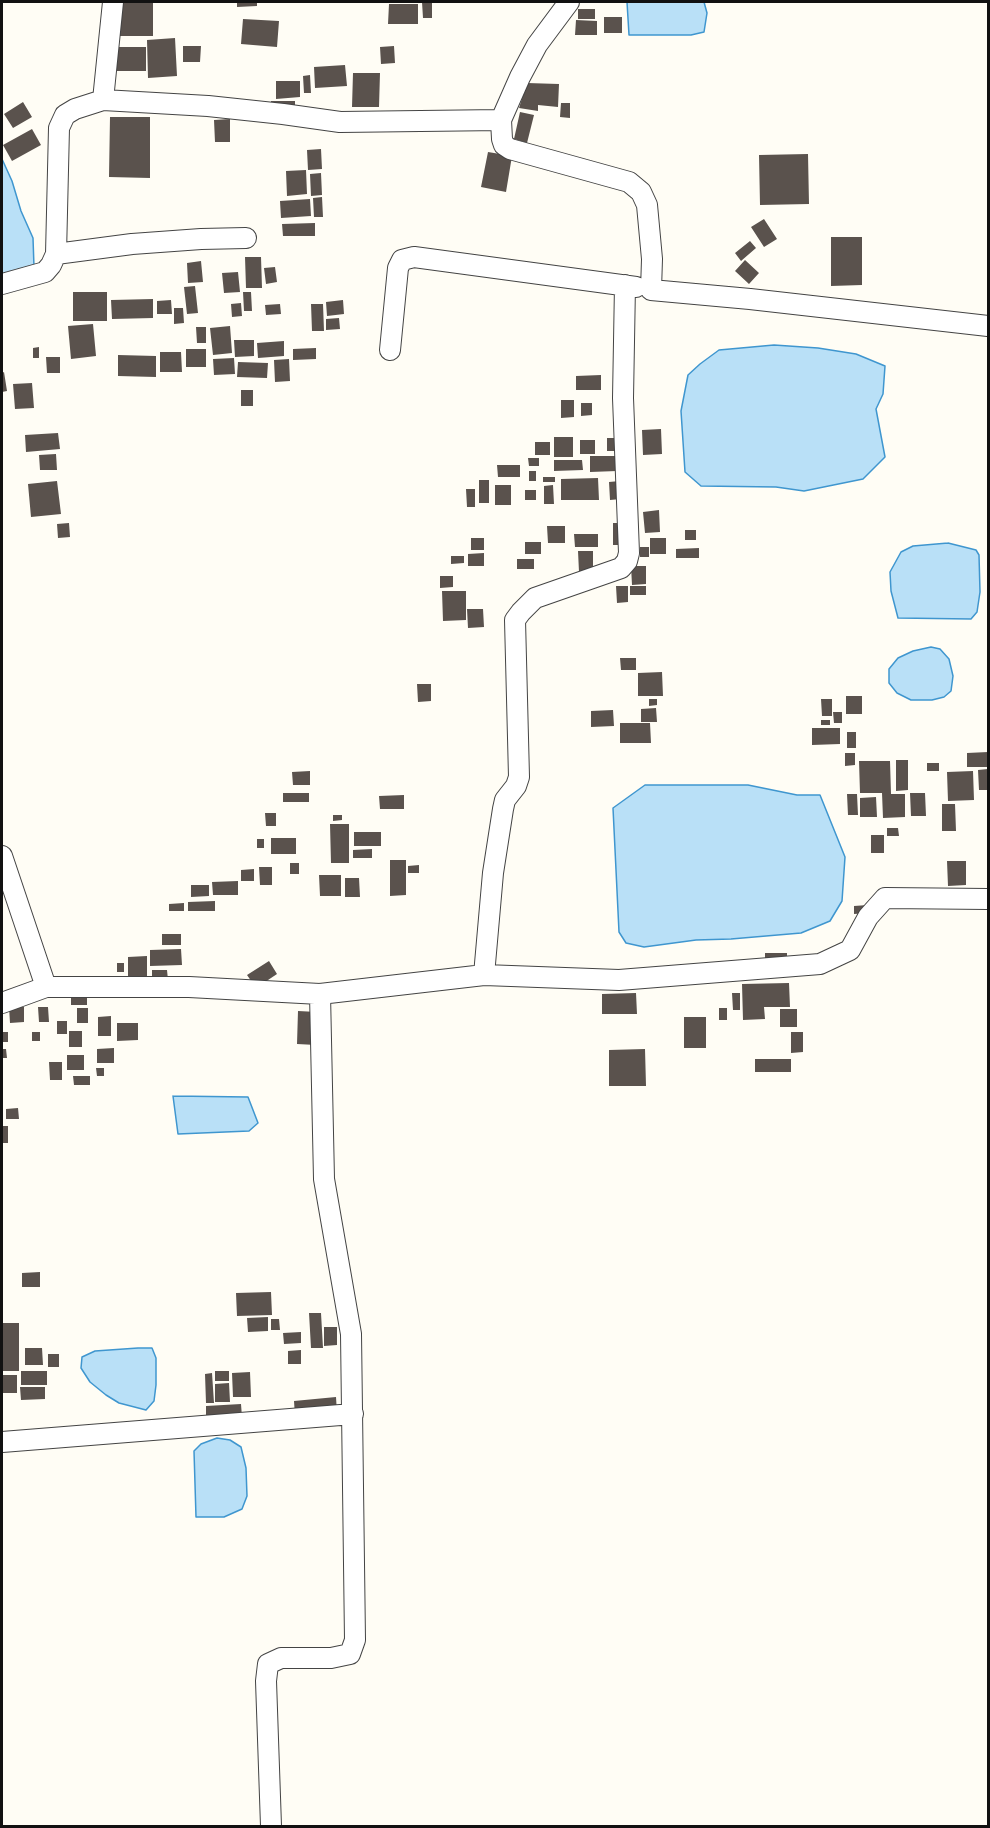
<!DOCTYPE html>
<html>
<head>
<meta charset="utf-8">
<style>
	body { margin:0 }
	#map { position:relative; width:990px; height:1828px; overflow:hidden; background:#fffdf5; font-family:"Crimson Pro",serif }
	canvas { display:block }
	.frame { position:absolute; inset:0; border:3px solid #111; pointer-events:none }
</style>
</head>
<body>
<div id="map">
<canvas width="990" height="1828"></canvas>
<div class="frame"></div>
</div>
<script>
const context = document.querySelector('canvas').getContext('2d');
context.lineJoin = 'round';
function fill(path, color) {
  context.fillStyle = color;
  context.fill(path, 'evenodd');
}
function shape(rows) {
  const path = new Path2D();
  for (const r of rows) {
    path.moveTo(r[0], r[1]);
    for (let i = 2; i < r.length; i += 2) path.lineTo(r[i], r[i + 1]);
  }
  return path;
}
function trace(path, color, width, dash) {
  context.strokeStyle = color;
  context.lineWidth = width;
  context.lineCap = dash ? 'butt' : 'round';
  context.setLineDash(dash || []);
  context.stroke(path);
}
const water = shape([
	[627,2,704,2,707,13,704,32,691,35,629,35,627,2],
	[2,159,12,181,21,211,33,238,34,267,2,278,2,159],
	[774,345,818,348,856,354,885,366,883,394,876,409,885,457,863,479,804,491,776,487,701,486,685,472,681,411,688,375,700,364,719,350,774,345],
	[948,543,976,550,979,555,980,592,977,612,971,619,898,618,891,591,890,572,901,552,913,546,948,543],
	[931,647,940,649,949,659,953,676,951,691,944,697,932,700,911,700,897,693,889,683,889,669,898,658,913,651,931,647],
	[645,785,748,785,797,795,820,795,845,857,842,901,830,921,801,933,731,939,696,940,644,947,626,943,619,932,613,808,645,785],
	[173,1096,248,1097,258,1123,249,1131,178,1134,173,1096],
	[138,1348,152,1348,156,1358,156,1385,154,1401,146,1410,119,1403,106,1395,90,1382,81,1368,82,1357,95,1351,138,1348],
	[217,1438,230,1440,241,1447,246,1468,247,1496,242,1509,224,1517,196,1517,194,1451,201,1444,217,1438]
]);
fill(water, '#b9e0f7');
trace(water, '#3f96cf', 1.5);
fill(shape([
	[119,2,153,2,153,36,119,36],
	[237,2,257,2,257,6,237,7],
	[422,2,432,2,432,18,423,18],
	[389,4,418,4,418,24,388,24],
	[578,9,595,9,595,19,578,19],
	[604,17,622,17,622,33,604,33],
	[243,19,279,21,277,47,241,44],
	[576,20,597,21,597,35,575,35],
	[175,38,177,76,148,78,147,40],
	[183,46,201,46,200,62,183,62],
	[394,46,395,63,381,64,380,47],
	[115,47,146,47,146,71,115,71],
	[345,65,347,86,315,88,314,67],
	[353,73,380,73,379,107,352,107],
	[310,75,311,93,304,93,303,76],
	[276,81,300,81,300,97,276,99],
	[527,83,559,84,558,107,538,105,538,111,519,108],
	[271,101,295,101,295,109,271,109],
	[23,102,32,117,13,128,4,114],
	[561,103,570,103,570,118,560,117],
	[520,112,534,115,527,143,514,139],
	[110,117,150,117,150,178,109,177],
	[230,119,230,142,215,142,214,120],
	[32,129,41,145,12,161,3,145],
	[321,149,322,169,308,170,307,150],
	[488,152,512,156,506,192,481,187],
	[808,154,809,204,760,205,759,155],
	[306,170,307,194,287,196,286,171],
	[321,173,322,195,311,196,310,174],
	[322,197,323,217,314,217,313,198],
	[310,199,311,216,281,218,280,201],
	[764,219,777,239,764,247,751,227],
	[315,223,315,236,283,236,282,224],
	[831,237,862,237,862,285,831,286],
	[750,241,756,248,741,261,735,253],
	[245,257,261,257,262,288,246,288],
	[745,260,759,273,749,284,735,271],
	[201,261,203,282,188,283,187,263],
	[275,267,277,282,266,284,264,268],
	[238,272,240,292,224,293,222,273],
	[195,286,198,313,187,314,184,287],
	[73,292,107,292,107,321,73,321],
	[243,292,251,292,252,311,244,311],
	[153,299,153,318,112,319,111,300],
	[171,300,172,314,157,314,157,301],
	[343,300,344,314,327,316,326,302],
	[241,303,242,316,232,317,231,304],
	[280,304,281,314,266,315,265,305],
	[311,304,323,304,324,331,312,331],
	[174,308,183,308,184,323,174,324],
	[339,318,340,329,326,330,326,319],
	[93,324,96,356,71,359,68,326],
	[230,326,232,353,213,355,210,328],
	[196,327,206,327,206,343,197,343],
	[234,340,254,340,254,356,235,357],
	[284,341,284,356,258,358,257,343],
	[39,347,39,358,33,358,33,348],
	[316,348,316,359,293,360,293,349],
	[186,349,206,349,206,367,186,367],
	[160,352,181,352,182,372,160,372],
	[118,355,156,356,156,377,118,376],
	[46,357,60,357,60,373,47,373],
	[234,358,235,374,214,375,213,359],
	[289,359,290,381,275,382,274,360],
	[238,362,268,363,267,378,237,377],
	[4,372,7,391,2,392,2,373],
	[601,375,601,390,576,390,576,376],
	[32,383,34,408,15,409,13,384],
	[241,390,253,390,253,406,241,406],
	[561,400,574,400,574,417,561,418],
	[581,403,592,403,592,415,581,416],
	[661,429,662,454,643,455,642,430],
	[58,433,60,449,26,452,25,435],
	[554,437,573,437,573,457,554,457],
	[607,438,619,438,619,451,607,451],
	[580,440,595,440,595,454,580,454],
	[535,442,550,442,550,455,535,455],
	[56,454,57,470,40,470,39,455],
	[590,456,616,456,617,471,590,472],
	[528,458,539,458,539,466,529,466],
	[554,460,582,460,583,470,554,471],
	[497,465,520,465,520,477,498,477],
	[529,471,536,471,536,481,529,481],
	[543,477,555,477,555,482,543,482],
	[598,478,599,500,561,500,561,479],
	[479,480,489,480,489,503,479,503],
	[57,481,61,514,31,517,28,484],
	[620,481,621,499,610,500,609,482],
	[495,485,511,485,511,505,495,505],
	[553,485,554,504,544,504,544,486],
	[466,489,475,489,475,507,467,507],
	[525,490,536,490,536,500,525,500],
	[659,510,660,532,645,533,643,512],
	[69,523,70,537,58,538,57,524],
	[613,523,626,523,626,545,613,545],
	[547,526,565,526,565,543,548,543],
	[685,530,696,530,696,540,685,540],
	[574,534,598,534,598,547,575,547],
	[471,538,484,538,484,550,471,550],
	[650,538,666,538,666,554,650,554],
	[525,542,541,542,541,554,525,554],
	[640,547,649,547,649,557,640,557],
	[699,548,699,558,676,558,676,549],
	[578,551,593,551,593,572,579,572],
	[484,553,484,566,468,566,468,554],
	[451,556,464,556,464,563,451,564],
	[517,559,534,559,534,569,517,569],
	[631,566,646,566,646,584,632,585],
	[440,576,453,576,453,587,440,588],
	[616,586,628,586,628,602,617,603],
	[630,586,646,586,646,595,630,595],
	[442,591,466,591,466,620,443,621],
	[467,609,483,609,484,627,468,628],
	[620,658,636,658,636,670,621,670],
	[662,672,663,696,638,696,638,673],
	[417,684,431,684,431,701,418,702],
	[846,696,862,696,862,714,846,714],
	[649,699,657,699,657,705,649,706],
	[821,699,832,699,832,716,822,716],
	[656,708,657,722,641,722,641,709],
	[613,710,614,726,591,727,591,711],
	[833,712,842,712,842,723,834,723],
	[821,720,830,720,830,725,821,725],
	[620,723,650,723,651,743,620,743],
	[812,728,840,728,840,744,812,745],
	[847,732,856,732,856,748,847,748],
	[988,752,988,767,967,767,967,753],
	[845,753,855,753,855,765,845,766],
	[896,760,908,760,908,790,896,791],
	[859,761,890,761,891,794,905,794,905,817,883,818,882,793,860,793],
	[927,763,939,763,939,771,927,771],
	[988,769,988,790,979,790,978,770],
	[310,771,310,785,293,785,292,772],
	[973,771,974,800,948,801,947,772],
	[283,793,309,793,309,802,283,802],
	[910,793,925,793,926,816,911,816],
	[847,794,857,794,858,815,848,815],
	[404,795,404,809,380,809,379,796],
	[876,797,877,817,860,817,860,798],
	[942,804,955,804,956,831,942,831],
	[265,813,276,813,276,826,266,826],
	[333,815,342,815,342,820,333,821],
	[330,824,349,824,349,863,331,863],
	[887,828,898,828,899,836,887,836],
	[354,832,381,832,381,846,354,846],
	[871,835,884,835,884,853,871,853],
	[271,838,296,838,296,854,271,854],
	[257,839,264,839,264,848,257,848],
	[372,849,372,858,353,858,353,850],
	[390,860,406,860,406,895,390,896],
	[947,861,966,861,966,885,948,886],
	[290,863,299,863,299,874,290,874],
	[419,865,419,873,408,873,408,866],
	[259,867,272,867,272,885,260,885],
	[254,869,254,881,241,881,241,870],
	[319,875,341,875,341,896,320,896],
	[345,878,359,878,360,897,345,897],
	[238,881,238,895,213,895,212,882],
	[191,885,209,885,209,896,191,897],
	[215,901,215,911,188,911,188,902],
	[184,903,184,911,169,911,169,904],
	[868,905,868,913,854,914,854,906],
	[162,934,181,934,181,945,162,945],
	[181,949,182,965,150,966,150,950],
	[765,953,787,953,787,963,765,963],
	[147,956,147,980,128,981,128,957],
	[269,961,277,974,256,988,247,975],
	[117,963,124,963,124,972,117,972],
	[152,970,167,970,168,980,152,980],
	[789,983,790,1007,764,1007,765,1019,743,1020,742,984],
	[636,993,637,1014,602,1014,602,994],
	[732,993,740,993,740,1010,733,1010],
	[87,995,87,1005,71,1005,71,996],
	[9,1007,24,1007,24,1022,10,1023],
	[38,1007,48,1007,49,1022,39,1022],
	[77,1008,88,1008,88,1023,77,1023],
	[719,1008,727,1008,727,1020,719,1020],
	[780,1009,797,1009,797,1027,780,1027],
	[298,1011,317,1012,316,1045,297,1044],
	[111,1016,111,1036,98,1036,98,1017],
	[684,1017,706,1017,706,1048,684,1048],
	[57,1021,67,1021,67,1034,57,1034],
	[117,1023,138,1023,138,1040,117,1041],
	[69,1031,82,1031,82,1047,69,1047],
	[2,1032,8,1032,8,1042,2,1042],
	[32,1032,40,1032,40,1041,32,1041],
	[791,1032,803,1032,803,1052,791,1053],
	[114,1048,114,1063,97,1063,97,1049],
	[2,1049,6,1049,7,1058,2,1058],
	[645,1049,646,1086,609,1086,609,1050],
	[67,1055,84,1055,84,1070,67,1070],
	[755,1059,791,1059,791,1072,755,1072],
	[49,1062,62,1062,62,1080,50,1080],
	[96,1068,104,1068,104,1076,97,1076],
	[73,1076,90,1076,90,1085,74,1085],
	[18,1108,19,1119,6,1119,6,1109],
	[2,1126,8,1126,8,1143,2,1143],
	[40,1272,40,1287,22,1287,22,1273],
	[271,1292,272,1315,237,1316,236,1293],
	[309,1313,321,1313,323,1348,311,1348],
	[268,1317,268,1331,248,1332,247,1318],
	[271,1319,279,1319,280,1330,271,1330],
	[2,1323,19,1323,19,1371,2,1371],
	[324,1327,337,1327,337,1345,324,1346],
	[301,1332,301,1343,284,1344,283,1333],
	[25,1348,42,1348,43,1365,25,1365],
	[301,1350,301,1364,288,1364,288,1351],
	[48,1354,59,1354,59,1367,48,1367],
	[21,1371,47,1371,47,1385,21,1385],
	[215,1371,229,1371,229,1381,215,1381],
	[250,1372,251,1397,233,1397,232,1373],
	[212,1373,214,1403,206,1403,205,1374],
	[2,1375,17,1375,17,1393,2,1393],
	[229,1383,230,1402,215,1402,215,1384],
	[20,1387,45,1387,45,1399,21,1400],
	[336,1397,337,1413,295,1416,294,1401],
	[241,1404,242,1417,206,1418,206,1406]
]), '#5a524d');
const minor = shape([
	[103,100,208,106,283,114,340,122,501,120,520,77,537,45,569,2],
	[501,120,502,139,504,145,510,149,629,182,641,192,647,205,652,259,651,290,750,299,988,326],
	[56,254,132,244,201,239,246,238],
	[2,284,45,272,51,265,56,254,59,128,65,115,75,109,103,100,113,2],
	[390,350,398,268,402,260,414,257,636,287],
	[2,856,46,987,2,1003],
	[484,975,493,873,503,809,505,800,516,786,519,777,515,620,521,612,535,598,621,568,627,561,629,553,623,398,625,285],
	[46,987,189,987,320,994],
	[2,1442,353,1414],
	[271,1826,266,1681,268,1664,281,1658,331,1658,350,1654,355,1640,351,1334,324,1179,320,994,484,975,619,980,820,964,850,950,868,917,885,898,988,899]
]);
trace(minor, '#444', 22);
trace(minor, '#fff', 20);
</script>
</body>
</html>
